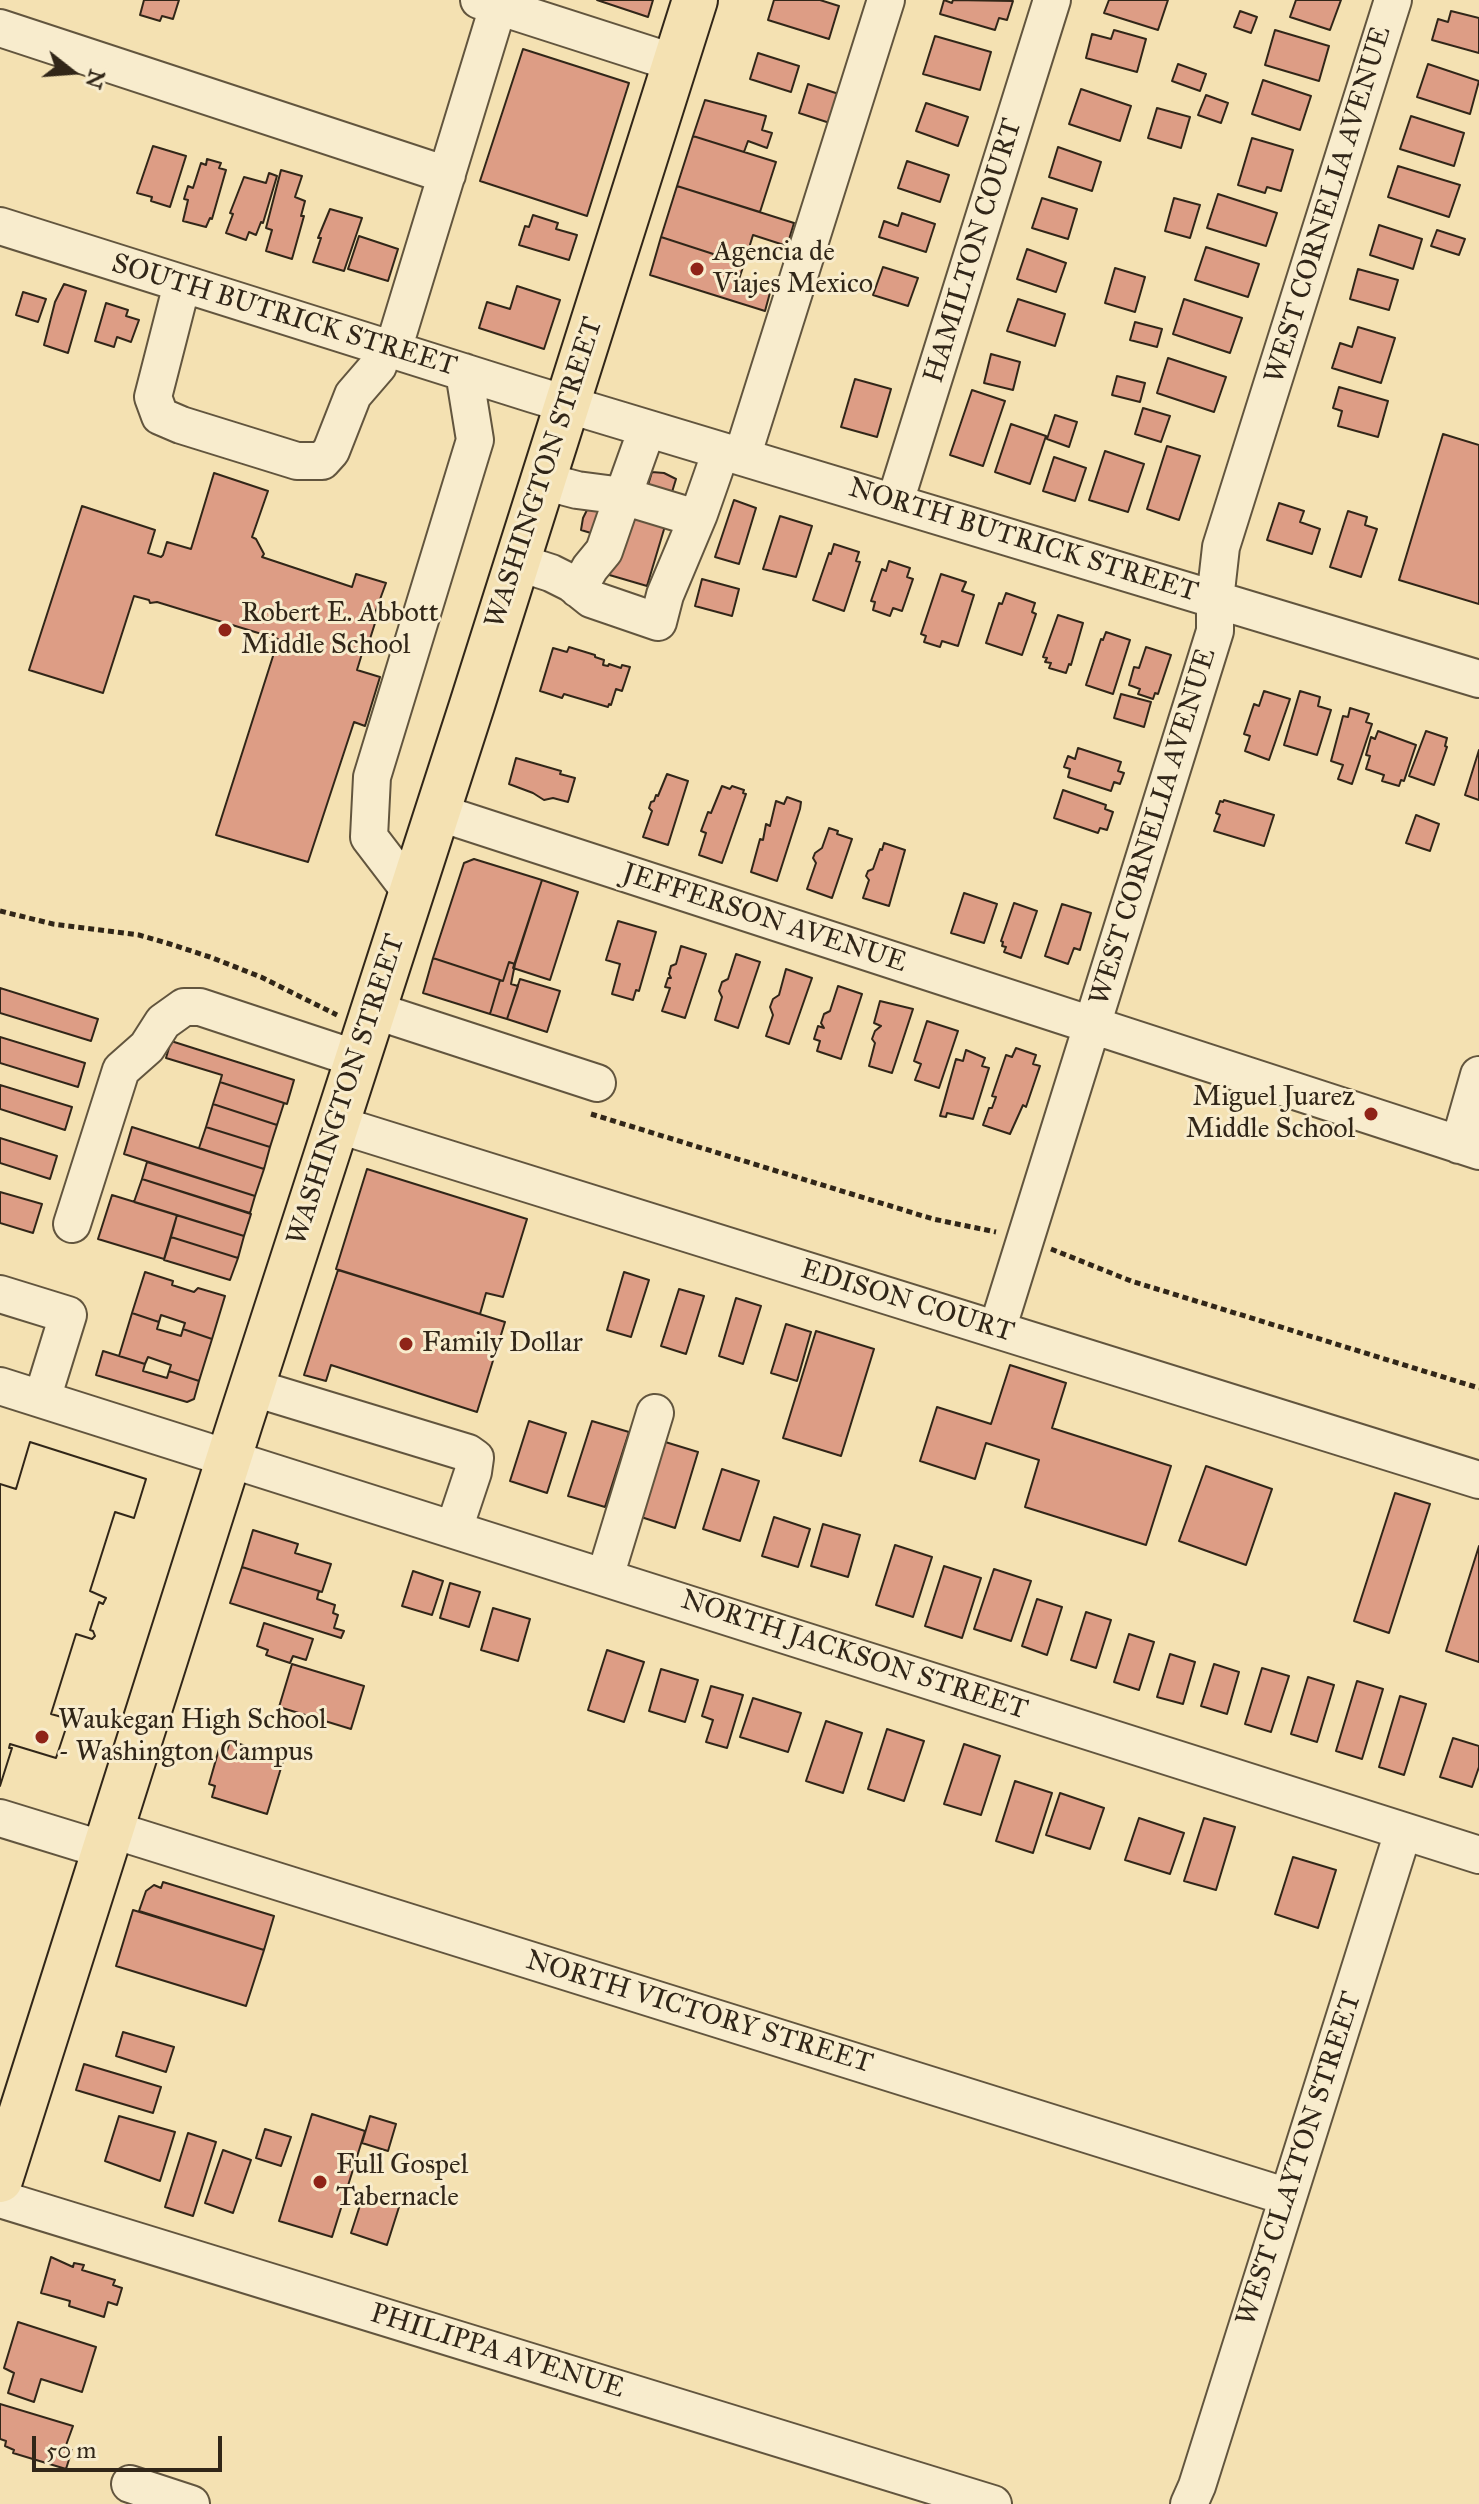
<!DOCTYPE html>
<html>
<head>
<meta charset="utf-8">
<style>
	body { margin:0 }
	#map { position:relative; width:1479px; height:2504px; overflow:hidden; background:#f4e1b2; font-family:"IM FELL Great Primer",serif }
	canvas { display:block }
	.north { position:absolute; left:32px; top:32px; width:80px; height:80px; -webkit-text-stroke:6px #f8eccd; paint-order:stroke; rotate:107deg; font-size:22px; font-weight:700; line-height:32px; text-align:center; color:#312618 }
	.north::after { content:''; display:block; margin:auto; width:28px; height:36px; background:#312618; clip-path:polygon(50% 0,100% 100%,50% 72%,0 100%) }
	.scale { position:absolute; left:32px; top:2436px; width:190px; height:36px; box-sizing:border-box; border:4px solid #312618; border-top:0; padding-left:10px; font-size:24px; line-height:28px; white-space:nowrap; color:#312618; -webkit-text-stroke:6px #f8eccd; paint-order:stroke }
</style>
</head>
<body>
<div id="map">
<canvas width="1479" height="2504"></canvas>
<div class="north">N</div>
<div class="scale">50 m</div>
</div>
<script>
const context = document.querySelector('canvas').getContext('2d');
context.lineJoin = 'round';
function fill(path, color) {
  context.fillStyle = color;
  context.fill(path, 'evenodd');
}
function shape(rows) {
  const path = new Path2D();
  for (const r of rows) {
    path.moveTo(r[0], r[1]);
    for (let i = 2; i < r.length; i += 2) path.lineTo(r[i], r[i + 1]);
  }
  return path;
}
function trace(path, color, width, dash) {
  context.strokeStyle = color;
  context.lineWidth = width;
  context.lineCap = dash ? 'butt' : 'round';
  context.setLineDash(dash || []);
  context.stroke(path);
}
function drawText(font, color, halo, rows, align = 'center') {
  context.font = font + ' "IM FELL Great Primer",serif';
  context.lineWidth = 6;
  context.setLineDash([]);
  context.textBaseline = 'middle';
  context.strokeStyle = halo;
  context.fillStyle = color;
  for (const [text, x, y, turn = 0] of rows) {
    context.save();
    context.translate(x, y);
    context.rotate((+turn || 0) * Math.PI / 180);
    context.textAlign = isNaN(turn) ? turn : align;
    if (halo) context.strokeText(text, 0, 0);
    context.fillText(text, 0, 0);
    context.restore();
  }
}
const building = shape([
	[144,0,179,0,173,19,162,16,160,21,140,15,144,0],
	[597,0,653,0,648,17,597,0],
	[774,0,820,0,839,6,829,39,768,20,774,0],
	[944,0,952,3,953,0,1013,1,1007,20,999,18,995,30,940,14,944,0],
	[1109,0,1168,0,1158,30,1104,13,1109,0],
	[1296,0,1341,0,1330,30,1290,17,1296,0],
	[1240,11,1257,17,1251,33,1234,27,1240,11],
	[1451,11,1479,18,1479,53,1432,40,1438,19,1448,22,1451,11],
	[1114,30,1146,39,1137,72,1086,58,1092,34,1111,39,1114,30],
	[1275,30,1329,46,1319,81,1265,65,1275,30],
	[935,36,991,52,980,90,923,74,935,36],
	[523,49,629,83,587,216,480,181,523,49],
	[758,53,799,66,791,92,750,79,758,53],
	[1178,64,1206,74,1200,91,1172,81,1178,64],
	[1428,64,1479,81,1470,114,1417,97,1428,64],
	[1263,80,1311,96,1300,130,1252,114,1263,80],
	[808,84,845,96,836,125,799,113,808,84],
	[1081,89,1131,106,1120,141,1069,124,1081,89],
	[1206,95,1228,103,1221,123,1198,115,1206,95],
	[705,100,766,116,762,130,772,133,767,148,748,141,744,152,693,136,705,100],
	[926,103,968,117,958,146,916,131,926,103],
	[1157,108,1190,117,1181,148,1148,138,1157,108],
	[1411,116,1464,133,1454,166,1400,149,1411,116],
	[693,136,776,162,760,212,677,186,693,136],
	[1252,138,1293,150,1281,191,1267,187,1265,193,1238,185,1252,138],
	[153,146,186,156,170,207,151,201,152,197,137,193,153,146],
	[1058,147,1101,162,1092,191,1049,177,1058,147],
	[207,159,221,163,219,168,226,170,212,219,210,218,206,227,183,221,188,200,184,199,188,186,193,188,201,163,206,165,207,159],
	[907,161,949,175,940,202,898,188,907,161],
	[1398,166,1460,185,1449,217,1388,197,1398,166],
	[281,170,302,176,295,197,305,201,301,216,304,216,292,259,266,251,272,230,266,228,281,170],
	[269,173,277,176,263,223,261,222,256,235,249,232,246,240,226,233,233,214,230,213,244,177,266,183,269,173],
	[677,186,794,223,787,246,753,235,744,264,661,237,677,186],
	[1218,194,1277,213,1266,246,1207,228,1218,194],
	[1042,198,1077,209,1068,239,1032,228,1042,198],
	[1174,198,1200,205,1190,238,1165,231,1174,198],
	[330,209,362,218,344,271,313,262,321,238,318,238,330,209],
	[902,213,935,224,926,252,879,237,884,221,898,226,902,213],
	[533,215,558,223,556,229,577,235,569,260,519,245,525,226,529,227,533,215],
	[1379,225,1422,239,1413,269,1370,255,1379,225],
	[1437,230,1465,239,1459,255,1431,246,1437,230],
	[359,236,398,249,388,281,348,269,359,236],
	[661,237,744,264,739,279,771,289,765,311,650,275,661,237],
	[1206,247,1259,264,1248,297,1195,280,1206,247],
	[1027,249,1066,263,1056,292,1017,279,1027,249],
	[883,267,918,278,908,306,873,295,883,267],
	[1115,268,1145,277,1135,312,1105,303,1115,268],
	[1358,269,1398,280,1389,310,1350,299,1358,269],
	[64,284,86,291,68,353,44,345,55,302,64,284],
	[517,286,560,300,544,349,479,328,487,302,510,309,517,286],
	[23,292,46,299,38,322,16,315,23,292],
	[1018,299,1065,314,1055,346,1007,331,1018,299],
	[1184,299,1242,318,1230,353,1173,334,1184,299],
	[106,303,128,310,126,316,139,320,131,342,117,337,114,347,95,341,106,303],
	[1135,322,1162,329,1157,347,1130,340,1135,322],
	[1358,327,1395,338,1381,383,1332,368,1340,343,1352,347,1358,327],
	[991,354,1020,362,1013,390,984,383,991,354],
	[1168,358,1226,377,1214,412,1157,393,1168,358],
	[1117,376,1145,383,1140,402,1112,395,1117,376],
	[855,379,891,389,877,437,841,427,855,379],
	[1339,387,1388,401,1378,437,1338,426,1342,411,1333,408,1339,387],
	[972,390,1005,401,983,466,950,455,972,390],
	[1143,408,1170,416,1161,442,1135,434,1143,408],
	[1055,415,1077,422,1069,447,1047,439,1055,415],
	[1011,424,1046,436,1030,484,995,472,1011,424],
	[1443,434,1479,445,1479,604,1399,580,1443,434],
	[1167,446,1200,456,1179,520,1147,509,1167,446],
	[1105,451,1144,464,1128,512,1089,500,1105,451],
	[1054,457,1086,468,1075,501,1043,491,1054,457],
	[652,472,664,473,676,479,669,502,645,495,652,472],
	[214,473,268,491,252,537,256,539,264,554,262,557,352,587,356,574,386,583,375,613,376,620,369,642,364,647,357,670,380,677,365,726,354,722,308,862,216,835,274,653,277,654,278,647,275,646,278,639,157,602,150,603,149,600,134,596,103,693,29,670,82,506,155,530,148,553,161,557,163,555,167,542,191,549,214,473],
	[734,500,756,508,739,564,715,557,734,500],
	[628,503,668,516,647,586,606,574,628,503],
	[1279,503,1304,511,1300,522,1320,529,1312,554,1267,540,1279,503],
	[589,506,612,514,604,537,581,530,583,518,589,506],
	[1348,511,1367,517,1365,525,1377,529,1361,577,1330,567,1348,511],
	[780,516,812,526,796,577,763,569,780,516],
	[834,544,859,552,856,561,860,562,844,611,813,600,829,553,831,554,834,544],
	[889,561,910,568,907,577,913,579,902,611,893,608,890,616,873,610,875,602,871,601,882,569,886,571,889,561],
	[941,574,966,582,962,591,974,595,958,646,942,641,940,647,924,642,926,636,921,634,941,574],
	[702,579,739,589,732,616,695,606,702,579],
	[1006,593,1035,603,1032,612,1036,614,1022,655,986,643,999,603,1002,604,1006,593],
	[1058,615,1083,623,1071,665,1069,664,1066,673,1049,668,1051,663,1045,662,1047,658,1043,657,1058,615],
	[1106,632,1130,640,1113,694,1086,685,1101,639,1103,640,1106,632],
	[569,647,595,655,595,657,604,660,603,665,608,666,609,664,621,668,622,665,630,667,622,691,616,689,611,705,609,704,608,707,564,694,562,698,540,691,553,648,567,652,569,647],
	[1146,647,1171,655,1158,694,1155,693,1153,699,1138,694,1140,689,1129,685,1134,667,1139,668,1146,647],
	[1264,691,1290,699,1269,760,1245,751,1250,736,1244,734,1254,704,1259,706,1264,691],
	[1300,691,1320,697,1318,706,1331,710,1317,755,1284,745,1300,691],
	[1121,694,1151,702,1144,727,1114,718,1121,694],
	[1350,708,1369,714,1366,722,1372,724,1352,784,1338,779,1343,765,1331,761,1343,716,1348,717,1350,708],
	[1378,731,1416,745,1404,781,1401,780,1399,786,1382,781,1384,775,1366,769,1370,756,1366,755,1371,737,1375,739,1378,731],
	[1426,731,1447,738,1445,746,1447,747,1434,785,1409,776,1426,731],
	[1078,748,1121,762,1118,771,1124,773,1120,784,1114,782,1111,791,1068,777,1070,769,1064,767,1068,756,1075,759,1078,748],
	[1479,750,1479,800,1465,795,1479,750],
	[516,758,561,771,560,774,575,778,568,802,553,798,544,800,533,793,509,784,516,758],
	[667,774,688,781,668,845,643,837,652,811,649,808,651,802,654,801,656,795,658,796,667,774],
	[722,786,730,789,732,786,744,790,743,793,746,794,722,863,699,855,706,833,701,831,708,812,711,813,722,786],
	[1063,790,1106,805,1105,809,1113,812,1107,830,1100,828,1098,833,1054,818,1063,790],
	[787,797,801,802,800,809,777,881,751,872,760,839,763,840,766,824,770,826,776,801,784,804,787,797],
	[1224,800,1274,815,1264,846,1214,831,1220,815,1216,813,1220,801,1223,802,1224,800],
	[1416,815,1439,824,1430,851,1406,843,1416,815],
	[829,828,838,831,837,834,852,839,832,898,807,889,816,863,813,858,815,853,822,848,829,828],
	[884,843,905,850,889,906,863,898,869,880,866,876,868,871,873,869,880,849,882,850,884,843],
	[474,859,542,880,515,964,509,962,503,981,433,958,464,863,474,859],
	[542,880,578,892,550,980,513,968,542,880],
	[964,893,997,904,984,943,951,933,964,893],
	[1014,903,1037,911,1021,958,1004,952,1006,947,1002,946,1003,942,1001,941,1014,903],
	[1062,904,1091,913,1080,950,1074,948,1068,964,1045,956,1062,904],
	[618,921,656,932,639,991,636,990,633,1000,612,994,620,964,606,960,618,921],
	[681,946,706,954,685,1018,662,1011,670,988,665,987,668,978,671,978,669,974,671,966,676,964,681,946],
	[736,954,760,962,738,1028,715,1020,722,997,719,991,722,982,728,979,736,954],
	[433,958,500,980,490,1014,423,993,433,958],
	[509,962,515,964,511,984,518,986,507,1019,490,1014,500,980,503,981,509,962],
	[786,969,812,978,789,1044,766,1036,773,1015,770,1007,773,999,779,995,786,969],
	[520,979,560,991,547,1032,507,1019,520,979],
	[838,986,862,994,841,1059,817,1051,820,1041,814,1039,818,1026,824,1028,821,1023,824,1014,830,1011,838,986],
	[0,988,98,1019,91,1041,0,1013,0,988],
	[880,1001,913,1009,892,1073,869,1066,875,1043,872,1039,875,1031,881,1026,874,1023,880,1001],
	[927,1021,958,1031,939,1088,915,1080,921,1064,914,1061,927,1021],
	[0,1037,85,1063,78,1087,0,1063,0,1037],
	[171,1041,294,1080,287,1104,220,1082,222,1075,166,1058,171,1041],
	[1016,1048,1036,1055,1033,1064,1040,1066,1026,1107,1023,1105,1010,1134,983,1125,989,1108,992,1108,996,1097,992,1096,1006,1055,1012,1057,1016,1048],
	[966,1050,985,1058,982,1066,989,1068,973,1119,947,1113,946,1117,940,1116,956,1059,963,1061,966,1050],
	[220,1082,284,1103,277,1125,213,1104,220,1082],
	[0,1085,72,1107,65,1130,0,1109,0,1085],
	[213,1104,277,1125,270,1147,206,1127,213,1104],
	[132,1127,264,1169,255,1196,124,1154,132,1127],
	[206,1127,270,1147,264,1169,199,1148,206,1127],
	[0,1138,57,1156,50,1179,0,1163,0,1138],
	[147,1162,255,1196,250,1213,142,1179,147,1162],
	[367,1169,527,1219,503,1297,486,1293,480,1314,336,1269,367,1169],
	[142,1179,251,1214,244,1236,134,1202,142,1179],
	[0,1192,42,1204,33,1233,0,1223,0,1192],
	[112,1195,177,1215,164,1259,98,1239,112,1195],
	[177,1215,244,1236,238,1258,171,1237,177,1215],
	[171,1237,238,1258,230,1280,164,1260,171,1237],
	[338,1270,505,1322,477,1412,331,1365,326,1381,304,1375,338,1270],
	[145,1272,173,1281,172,1285,194,1292,198,1288,225,1296,212,1339,183,1329,185,1323,161,1315,159,1322,132,1313,145,1272],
	[624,1272,649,1280,631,1337,607,1330,624,1272],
	[679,1289,704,1296,686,1354,661,1346,679,1289],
	[736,1298,761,1306,743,1364,719,1356,736,1298],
	[132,1313,159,1322,157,1329,181,1336,183,1329,212,1339,199,1381,169,1371,171,1365,148,1357,145,1364,119,1356,132,1313],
	[786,1324,811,1332,797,1381,771,1373,786,1324],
	[816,1331,874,1349,841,1456,783,1438,816,1331],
	[103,1351,145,1364,143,1371,167,1378,169,1371,199,1381,194,1399,187,1402,96,1375,103,1351],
	[1010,1365,1066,1383,1052,1428,1171,1466,1146,1545,1025,1507,1039,1460,986,1443,975,1479,920,1461,937,1407,991,1424,1010,1365],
	[529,1421,566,1433,547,1493,510,1481,529,1421],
	[592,1421,629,1432,605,1507,568,1496,592,1421],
	[662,1441,698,1452,675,1528,638,1516,662,1441],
	[30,1442,146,1479,134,1518,115,1512,90,1591,106,1598,103,1604,99,1602,90,1630,93,1631,95,1636,92,1639,76,1634,51,1714,69,1719,56,1758,10,1744,9,1748,12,1748,0,1786,0,1484,16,1489,30,1442],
	[30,1442,146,1479,134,1518,115,1512,90,1591,106,1598,103,1604,99,1602,90,1630,93,1631,95,1636,92,1639,76,1634,51,1714,69,1719,56,1758,10,1744,9,1748,12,1748,0,1786,0,1484,16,1489,30,1442],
	[1206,1466,1272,1489,1246,1565,1179,1541,1206,1466],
	[722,1469,759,1481,740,1541,703,1529,722,1469],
	[1395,1493,1430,1504,1389,1633,1354,1621,1395,1493],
	[774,1517,810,1529,798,1567,762,1556,774,1517],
	[823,1524,860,1535,848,1577,811,1566,823,1524],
	[253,1530,298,1544,295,1553,331,1564,322,1592,242,1567,253,1530],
	[895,1545,932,1557,913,1617,876,1605,895,1545],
	[1479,1546,1479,1662,1446,1651,1479,1546],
	[944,1566,981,1578,962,1638,925,1626,944,1566],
	[242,1567,319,1591,317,1599,335,1605,333,1613,338,1615,334,1628,344,1631,341,1638,230,1603,242,1567],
	[994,1569,1031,1581,1011,1641,974,1629,994,1569],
	[413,1571,443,1581,432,1615,402,1606,413,1571],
	[450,1583,480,1592,469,1627,440,1618,450,1583],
	[1037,1599,1062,1607,1047,1655,1022,1646,1037,1599],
	[493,1608,530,1619,518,1661,481,1650,493,1608],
	[1086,1612,1111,1620,1096,1668,1071,1660,1086,1612],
	[264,1623,313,1639,306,1660,293,1656,290,1663,266,1655,268,1650,257,1646,264,1623],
	[1129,1634,1154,1642,1139,1690,1114,1682,1129,1634],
	[607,1650,644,1662,624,1722,588,1710,607,1650],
	[1170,1654,1195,1662,1183,1704,1157,1697,1170,1654],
	[292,1664,364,1686,351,1729,279,1707,292,1664],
	[1214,1664,1239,1672,1227,1714,1201,1706,1214,1664],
	[1262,1668,1289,1676,1271,1732,1245,1724,1262,1668],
	[661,1669,698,1680,685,1722,649,1711,661,1669],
	[1308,1677,1334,1685,1317,1742,1291,1734,1308,1677],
	[1357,1681,1383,1689,1362,1759,1336,1751,1357,1681],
	[711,1686,743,1695,727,1748,706,1742,713,1720,702,1716,711,1686],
	[1400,1696,1426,1704,1404,1775,1379,1767,1400,1696],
	[753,1698,801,1713,788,1752,740,1737,753,1698],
	[826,1721,862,1733,843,1793,806,1781,826,1721],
	[887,1729,924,1741,904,1801,868,1789,887,1729],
	[1453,1738,1479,1746,1479,1767,1472,1787,1440,1777,1453,1738],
	[230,1741,284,1758,267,1814,212,1797,215,1786,209,1784,219,1749,227,1751,230,1741],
	[964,1744,1000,1756,981,1815,944,1804,964,1744],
	[1015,1781,1052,1793,1033,1853,996,1841,1015,1781],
	[1060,1793,1104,1808,1090,1849,1046,1835,1060,1793],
	[1139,1818,1184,1833,1170,1874,1125,1860,1139,1818],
	[1204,1818,1235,1827,1216,1890,1184,1881,1204,1818],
	[1293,1857,1336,1870,1318,1928,1275,1914,1293,1857],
	[163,1882,274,1916,264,1950,139,1911,146,1891,154,1885,161,1888,163,1882],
	[133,1910,264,1950,246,2006,116,1966,133,1910],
	[123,2032,174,2047,166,2072,116,2056,123,2032],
	[84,2064,161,2087,153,2113,76,2090,84,2064],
	[312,2114,365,2131,332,2237,279,2221,312,2114],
	[119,2116,175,2132,160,2181,105,2161,119,2116],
	[370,2116,396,2124,388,2151,362,2143,370,2116],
	[265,2129,291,2137,281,2166,256,2158,265,2129],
	[188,2133,216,2142,193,2216,165,2207,188,2133],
	[223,2150,251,2160,233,2213,205,2203,223,2150],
	[363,2196,399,2207,387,2245,351,2233,363,2196],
	[51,2257,73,2267,74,2263,84,2265,82,2270,115,2280,113,2285,122,2288,117,2305,108,2302,104,2317,69,2306,70,2301,41,2293,51,2257],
	[18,2322,96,2347,82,2392,41,2379,34,2402,8,2393,14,2373,4,2368,18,2322],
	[0,2404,73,2426,65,2448,72,2450,66,2469,13,2453,14,2450,5,2446,6,2441,0,2439,0,2404]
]);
fill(building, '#dd9d85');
trace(building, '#312618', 2);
const minor = shape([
	[479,0,675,63],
	[0,28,447,175],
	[0,226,533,394,1479,679],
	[182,284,153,397,160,416,181,425,297,461,322,461,331,451,353,395,378,366,384,347],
	[393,350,500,0],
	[742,457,886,0],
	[543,481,577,490,623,496,647,429],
	[895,502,1052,0],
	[517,562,551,573,571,583,591,599,658,622,665,595,699,514],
	[578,589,590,568,604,551,623,496,689,516,699,514,721,451],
	[437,812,1479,1151],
	[411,892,369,837,372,777,475,440,464,372],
	[373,1010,597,1083],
	[336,1124,1479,1480],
	[1459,1145,1479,1075],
	[72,1224,121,1070,147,1047,163,1022,184,1007,200,1007,357,1059],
	[0,1294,68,1315,42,1399],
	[997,1330,1215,631,1215,600,1221,547,1393,0],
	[0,1386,1479,1855],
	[251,1387,468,1453,475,1458,473,1472,454,1529],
	[605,1577,655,1413],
	[0,1818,104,1850],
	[110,1829,1288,2197],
	[0,2199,993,2504],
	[130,2484,191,2504],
	[1189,2504,1197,2486,1403,1832]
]);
const major = shape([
	[0,2180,240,1423,472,705,695,0]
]);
trace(minor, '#62553e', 40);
trace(major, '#312618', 48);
trace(shape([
	[0,911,53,924,139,935,170,944,210,957,261,977,337,1015],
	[591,1114,933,1219,996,1232],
	[1051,1249,1131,1281,1479,1388]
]), '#312618', 5, [6, 4]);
trace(minor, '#f8eccd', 36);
trace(major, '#f4e1b2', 44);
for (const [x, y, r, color] of [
	[697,269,8,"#8f2418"],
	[225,630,8,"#8f2418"],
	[1371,1114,8,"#8f2418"],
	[406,1344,8,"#8f2418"],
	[42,1737,8,"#8f2418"],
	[320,2182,8,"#8f2418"]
]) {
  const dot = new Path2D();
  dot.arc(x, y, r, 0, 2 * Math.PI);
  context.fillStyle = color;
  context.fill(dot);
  trace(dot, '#f8eccd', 3);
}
drawText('28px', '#312618', '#f8eccd', [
	["WEST CORNELIA AVENUE",1329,205,-73],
	["HAMILTON COURT",974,251,-73],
	["SOUTH BUTRICK STREET",284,316,17],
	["WASHINGTON STREET",545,473,-72],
	["NORTH BUTRICK STREET",1023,541,17],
	["WEST CORNELIA AVENUE",1154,827,-73],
	["JEFFERSON AVENUE",764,919,18],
	["WASHINGTON STREET",347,1090,-72],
	["EDISON COURT",907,1302,17],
	["NORTH JACKSON STREET",854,1656,18],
	["NORTH VICTORY STREET",699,2013,17],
	["WEST CLAYTON STREET",1300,2159,-72],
	["PHILIPPA AVENUE",497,2352,17]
]);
drawText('28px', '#312618', '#f8eccd', [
	["Agencia de",713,253],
	["Viajes Mexico",713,285],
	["Robert E. Abbott",241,614],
	["Middle School",241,646],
	["Miguel Juarez",1355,1098,"right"],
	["Middle School",1355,1130,"right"],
	["Family Dollar",422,1344],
	["Waukegan High School",58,1721],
	["- Washington Campus",58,1753],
	["Full Gospel",336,2166],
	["Tabernacle",336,2198]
], 'left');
</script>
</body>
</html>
